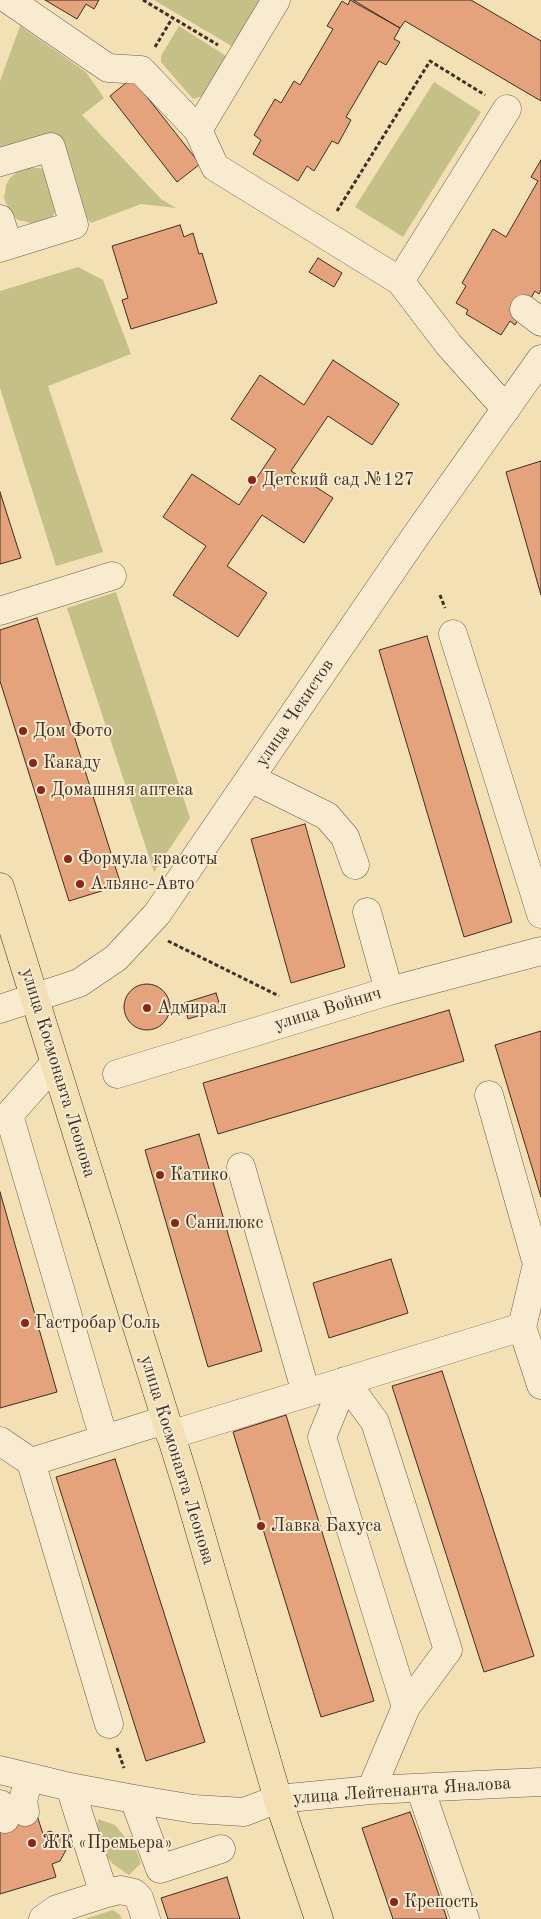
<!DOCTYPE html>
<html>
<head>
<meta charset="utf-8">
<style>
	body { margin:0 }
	canvas { display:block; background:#f4e0b5 }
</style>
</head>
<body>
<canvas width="541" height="1919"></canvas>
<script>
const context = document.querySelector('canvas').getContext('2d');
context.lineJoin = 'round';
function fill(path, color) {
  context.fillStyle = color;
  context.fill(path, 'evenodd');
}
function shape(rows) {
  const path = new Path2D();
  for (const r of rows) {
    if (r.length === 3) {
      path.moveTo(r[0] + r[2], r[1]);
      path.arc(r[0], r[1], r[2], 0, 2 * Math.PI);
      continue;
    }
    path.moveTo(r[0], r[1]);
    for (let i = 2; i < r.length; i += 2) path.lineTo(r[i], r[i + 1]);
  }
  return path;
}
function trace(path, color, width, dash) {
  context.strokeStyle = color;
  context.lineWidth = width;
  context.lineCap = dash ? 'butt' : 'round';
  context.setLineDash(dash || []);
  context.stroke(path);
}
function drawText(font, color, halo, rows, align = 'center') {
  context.font = font + ' "Old Standard TT",serif';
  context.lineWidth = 4;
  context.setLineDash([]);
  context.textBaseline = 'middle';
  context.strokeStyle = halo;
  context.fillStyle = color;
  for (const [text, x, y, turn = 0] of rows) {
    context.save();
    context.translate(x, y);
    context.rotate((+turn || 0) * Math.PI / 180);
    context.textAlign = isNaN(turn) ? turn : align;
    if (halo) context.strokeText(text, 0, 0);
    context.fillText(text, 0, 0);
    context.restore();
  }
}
fill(shape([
	[154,0,264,0,235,48],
	[20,26,86,72,104,98,82,115,161,199,176,208,141,204,91,223,75,205,53,139,0,149,0,81],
	[179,26,226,56,204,96,193,99,161,62,161,56],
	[434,82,481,112,403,237,355,207],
	[29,167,45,169,59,206,52,217,36,224,18,220,11,214,4,198,6,185,10,178,19,170],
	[78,267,103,280,131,354,48,386,103,552,56,566,0,388,0,291],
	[116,592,190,818,154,872,67,608],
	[98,1819,115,1825,125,1837,131,1836,141,1863,129,1875,113,1864,108,1858,97,1829],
	[113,1910,120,1915,122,1919,85,1919]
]), '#c4c088');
const building = shape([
	[45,0,99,0,94,9,86,4,77,19,45,0],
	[350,0,400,28,394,39,400,42,386,65,379,61,346,117,351,120,338,144,332,141,314,171,307,166,298,181,253,154,261,140,254,135,275,99,281,103,294,81,300,85,333,29,327,26,342,1,348,5,350,0],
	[353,0,471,0,541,41,541,101,405,21,400,28,353,0],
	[132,78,200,164,177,182,110,96,132,78],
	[541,160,541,290,539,294,535,291,515,325,510,321,501,335,466,314,468,310,456,303,466,286,462,283,493,229,506,237,538,181,531,177,541,160],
	[180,225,184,237,193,233,199,254,202,253,217,303,131,329,122,300,128,298,112,246,180,225],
	[318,258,342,273,334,287,309,272,318,258],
	[333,360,399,404,372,445,328,416,291,471,333,498,304,543,262,515,227,566,267,593,238,637,173,595,206,546,163,517,192,474,239,505,276,449,231,419,260,375,304,405,333,360],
	[541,461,541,595,506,472,541,461],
	[0,492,21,558,0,564,0,492],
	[37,618,121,885,69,901,0,681,0,630,37,618],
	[427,636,512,922,464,937,379,650,427,636],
	[305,824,345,967,291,983,251,839,305,824],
	[147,1007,23],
	[216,993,221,1009,188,1019,184,1003,216,993],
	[449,1010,464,1061,218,1134,203,1083,449,1010],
	[541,1031,541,1197,495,1045,541,1031],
	[199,1134,262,1351,208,1367,145,1150,199,1134],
	[0,1192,57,1392,0,1408,0,1192],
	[391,1259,408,1313,329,1338,313,1283,391,1259],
	[442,1371,534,1656,484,1672,392,1386,442,1371],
	[286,1415,374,1701,321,1717,233,1432,286,1415],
	[115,1459,205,1742,146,1761,56,1477,115,1459],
	[0,1798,35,1809,43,1834,50,1831,62,1837,66,1850,60,1861,52,1864,56,1877,0,1894,0,1798],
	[410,1812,421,1842,447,1919,393,1919,362,1828,410,1812],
	[227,1877,240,1919,168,1919,161,1898,227,1877]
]);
fill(building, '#e4a37c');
trace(building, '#412d24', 1);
const minor = shape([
	[9,0,108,68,141,70,198,130,215,167,400,281,449,345,506,409],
	[198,130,276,0],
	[0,162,51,147,74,225,0,248],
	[0,219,8,245],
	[400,281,507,109],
	[524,309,541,322],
	[0,611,112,576],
	[453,634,541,914],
	[250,778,327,816,345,837,355,865],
	[367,912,389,991],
	[0,1009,79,983,116,958,157,914,417,534,541,359],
	[54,1064,9,1115,104,1439],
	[117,1074,389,991,541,951],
	[489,1095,537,1264,522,1327,541,1385],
	[241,1167,306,1393],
	[345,1381,375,1422,448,1650,406,1707,371,1790],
	[345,1381,322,1437,406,1707],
	[170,1435,522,1327],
	[0,1441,31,1462],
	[109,1724,31,1462,165,1420],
	[0,1770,70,1787,134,1799,194,1809,244,1812,278,1799,371,1790,541,1782],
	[420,1788,465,1919],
	[134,1799,160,1869,221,1849],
	[0,1804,5,1819],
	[25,1812,23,1801,29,1777],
	[104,1894,120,1890,134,1893,139,1898,146,1919],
	[43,1919,57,1909,104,1894,70,1787]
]);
const major = shape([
	[0,887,187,1487,278,1799,319,1919]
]);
trace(minor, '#6e5a48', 29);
trace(major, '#412d24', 29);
trace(shape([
	[143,0,218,45],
	[155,47,173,17],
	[337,211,430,61,485,95],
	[440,595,445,608],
	[168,941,279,996],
	[117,1748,124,1768]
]), '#412d24', 3, [4, 2.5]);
trace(minor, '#f8ebcf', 28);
trace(major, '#f4e0b5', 28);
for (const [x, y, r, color] of [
	[252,480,5,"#8f2418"],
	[23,731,5,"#8f2418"],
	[33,763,5,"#8f2418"],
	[41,790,5,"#8f2418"],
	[68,859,5,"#8f2418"],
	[80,884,5,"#8f2418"],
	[147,1008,5,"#8f2418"],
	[160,1175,5,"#8f2418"],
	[175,1223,5,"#8f2418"],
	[25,1323,5,"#8f2418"],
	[261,1526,5,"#8f2418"],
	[32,1843,5,"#8f2418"],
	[394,1902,5,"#8f2418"]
]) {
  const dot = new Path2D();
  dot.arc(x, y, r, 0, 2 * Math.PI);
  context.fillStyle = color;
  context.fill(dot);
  trace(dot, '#f8ebcf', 2);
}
drawText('18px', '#412d24', '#f8ebcf', [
	["Детский сад №127",262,480],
	["Дом Фото",33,731],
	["Какаду",43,763],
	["Домашняя аптека",51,790],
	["Формула красоты",78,859],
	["Альянс-Авто",90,884],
	["Адмирал",157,1008],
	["Катико",170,1175],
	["Санилюкс",185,1223],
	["Гастробар Соль",35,1323],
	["Лавка Бахуса",271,1526],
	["ЖК «Премьера»",42,1843],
	["Крепость",404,1902]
], 'left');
drawText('18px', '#412d24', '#f8ebcf', [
	["улица Чекистов",295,713,-56],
	["улица Войнич",328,1009,-17],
	["улица Космонавта Леонова",58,1073,73],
	["улица Космонавта Леонова",177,1460,73],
	["улица Лейтенанта Яналова",402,1791,-4]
]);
</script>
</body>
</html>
